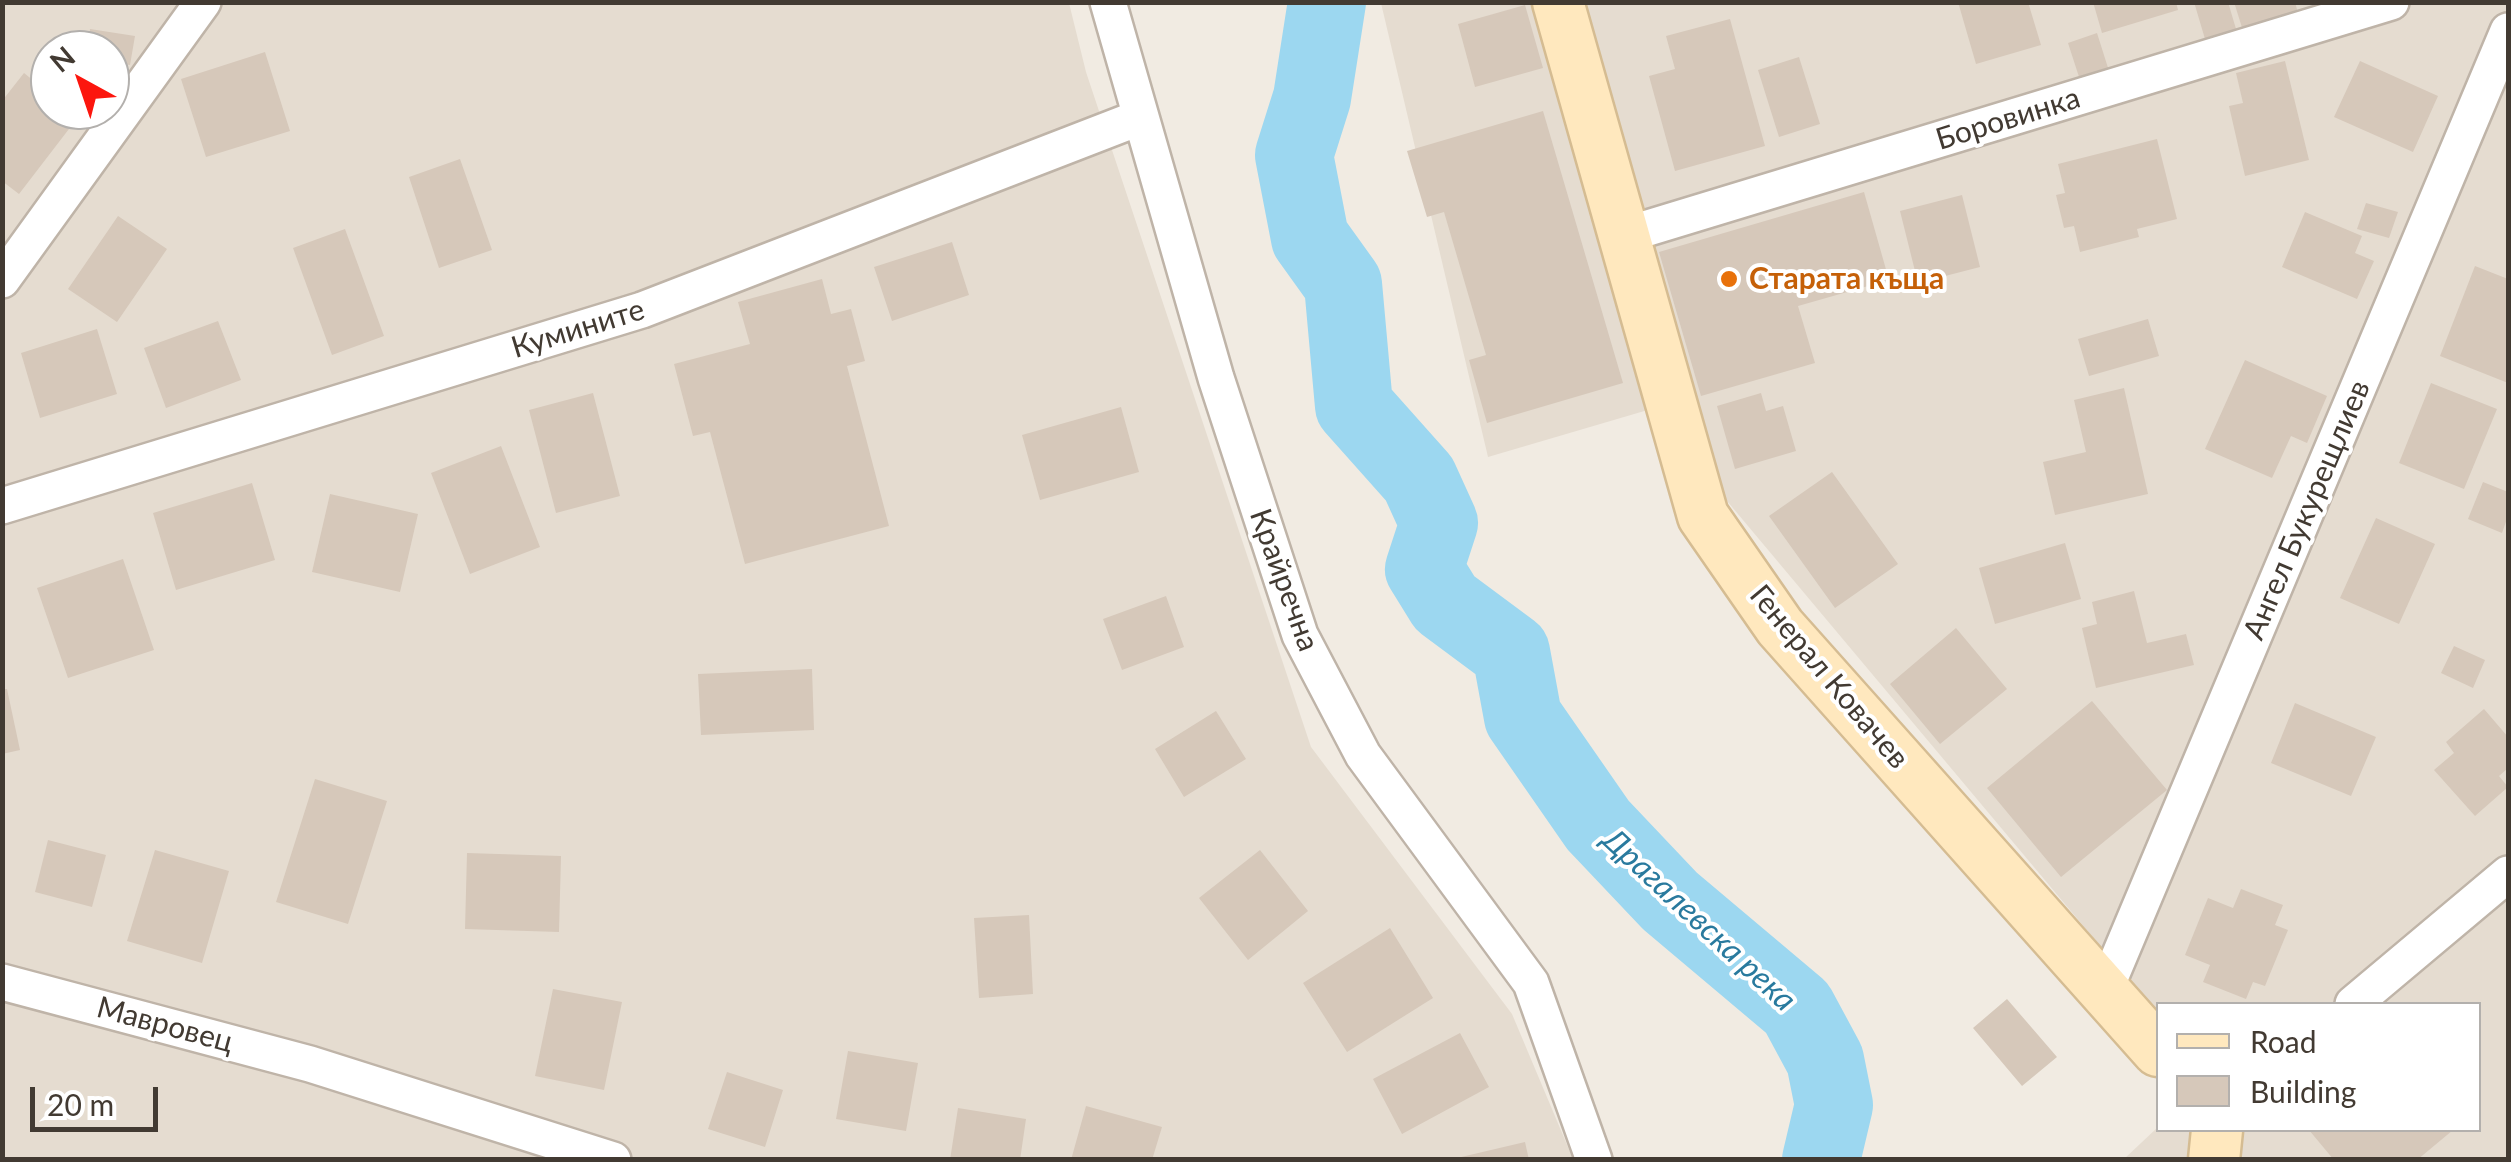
<!DOCTYPE html>
<html>
<head>
<meta charset="utf-8">
<style>
	body { margin:0 }
	#map { position:relative; width:2511px; height:1162px; overflow:hidden; background:#f1ebe2; font-family:Lato,sans-serif }
	canvas { display:block }
	.frame { position:absolute; inset:0; border:5px solid #423a32; pointer-events:none }
	.legend { position:absolute; left:2156px; top:1002px; width:325px; height:130px; box-sizing:border-box; background:#fff; border:2px solid #b3b0ad; margin:0; padding:12px 18px; list-style:none; font-size:30px; color:#423a32 }
	.legend li { display:flex; align-items:center; gap:20px; height:50px }
	.legend b { width:50px; border:2px solid #b3b0ad }
	.north { position:absolute; left:30px; top:30px; width:100px; height:100px; box-sizing:border-box; background:#fff; border:2px solid #b3b0ad; border-radius:50%; rotate:320deg; font-size:28px; font-weight:700; line-height:40px; text-align:center; color:#423a32 }
	.north::after { content:''; display:block; margin:auto; width:35px; height:45px; background:#fc160e; clip-path:polygon(50% 0,100% 100%,50% 72%,0 100%) }
	.scale { position:absolute; left:30px; top:1087px; width:128px; height:45px; box-sizing:border-box; border:5px solid #423a32; border-top:0; padding-left:12px; font-size:30px; line-height:35px; white-space:nowrap; color:#423a32; -webkit-text-stroke:8px #fff; paint-order:stroke }
</style>
</head>
<body>
<div id="map">
<canvas width="2511" height="1162"></canvas>
<div class="frame"></div>
<ul class="legend">
<li><b style="height:12px;background:#ffe8be"></b>Road</li>
<li><b style="height:28px;background:#d6c8ba"></b>Building</li>
</ul>
<div class="north">N</div>
<div class="scale">20 m</div>
</div>
<script>
const context = document.querySelector('canvas').getContext('2d');
context.lineJoin = 'round';
function fill(path, color) {
  context.fillStyle = color;
  context.fill(path, 'evenodd');
}
function shape(rows) {
  const path = new Path2D();
  for (const r of rows) {
    path.moveTo(r[0], r[1]);
    for (let i = 2; i < r.length; i += 2) path.lineTo(r[i], r[i + 1]);
  }
  return path;
}
function trace(path, color, width, dash) {
  context.strokeStyle = color;
  context.lineWidth = width;
  context.lineCap = dash ? 'butt' : 'round';
  context.setLineDash(dash || []);
  context.stroke(path);
}
function drawText(font, color, halo, rows, align = 'center') {
  context.font = font + ' Lato,sans-serif';
  context.lineWidth = 8;
  context.setLineDash([]);
  context.textBaseline = 'middle';
  context.strokeStyle = halo;
  context.fillStyle = color;
  for (const [text, x, y, turn = 0] of rows) {
    context.save();
    context.translate(x, y);
    context.rotate((+turn || 0) * Math.PI / 180);
    context.textAlign = isNaN(turn) ? turn : align;
    if (halo) context.strokeText(text, 0, 0);
    context.fillText(text, 0, 0);
    context.restore();
  }
}
fill(shape([
	[2,3,1069,3,1086,72,1311,747,1512,1014,1573,1159,3,1159],
	[50,50,110,50,110,110,50,110],
	[1381,3,2508,3,2508,1159,2124,1159,2158,1127,2158,1130,2478,1130,2478,1004,2158,1004,2158,1015,1722,495,1692,397,1488,457]
]), '#e5dcd0');
trace(shape([
	[1327,2,1312,98,1294,155,1310,238,1343,284,1354,406,1419,479,1439,523,1424,569,1445,603,1511,652,1523,717,1598,825,1670,901,1797,1008,1825,1060,1834,1105,1821,1160]
]), '#9cd7f0', 78);
fill(shape([
	[1958,2,2028,2,2041,45,1976,64],
	[2093,2,2176,2,2178,10,2102,33],
	[2194,2,2228,2,2236,29,2205,39],
	[2234,2,2295,2,2299,17,2244,34],
	[1525,5,1543,68,1475,87,1458,24],
	[1730,19,1765,146,1675,171,1649,76,1675,69,1666,36],
	[90,29,135,36,130,65,110,62,110,50,87,50],
	[2097,33,2109,71,2080,80,2068,43],
	[265,52,290,131,206,157,181,79],
	[1799,57,1820,124,1779,137,1758,70],
	[2285,61,2309,160,2245,176,2229,106,2243,103,2236,73],
	[2360,61,2438,96,2413,152,2334,117],
	[24,73,50,94,50,110,72,125,19,194,2,181,2,101],
	[1543,111,1623,383,1487,423,1469,360,1486,355,1444,212,1427,217,1407,151],
	[2157,139,2177,219,2137,229,2139,237,2080,252,2074,226,2064,228,2056,195,2065,193,2058,164],
	[460,159,492,250,439,268,409,177],
	[1864,192,1889,280,1798,306,1815,363,1701,396,1659,252],
	[1962,195,1980,267,1918,283,1900,211],
	[2366,203,2398,212,2389,238,2357,229],
	[2305,212,2362,236,2355,253,2374,261,2357,299,2282,267],
	[118,216,167,249,117,322,68,289],
	[345,229,384,336,332,355,293,248],
	[952,242,969,295,892,321,874,267],
	[2475,266,2508,279,2508,383,2440,356],
	[822,279,831,314,851,309,865,361,847,366,889,526,745,564,710,432,693,436,674,364,750,344,738,302],
	[2148,319,2159,356,2089,376,2078,339],
	[218,321,241,380,166,408,144,348],
	[97,329,117,394,40,418,21,353],
	[2245,360,2327,396,2307,443,2291,436,2272,478,2205,449],
	[2431,383,2497,409,2464,489,2399,463],
	[2124,388,2148,494,2055,515,2043,462,2086,452,2074,400],
	[593,393,620,496,556,513,529,410],
	[1761,393,1766,411,1783,406,1796,451,1735,469,1717,406],
	[1121,407,1139,472,1040,500,1022,435],
	[501,446,540,547,470,574,431,473],
	[1832,472,1898,564,1835,608,1769,516],
	[2483,482,2508,492,2508,516,2502,533,2468,519],
	[252,483,275,560,176,590,153,513],
	[330,494,418,514,400,592,312,572],
	[2376,518,2435,544,2399,624,2340,598],
	[2065,543,2081,599,1995,624,1979,568],
	[123,559,154,650,68,678,37,588],
	[2134,591,2147,643,2186,634,2194,665,2096,688,2082,628,2097,624,2092,602],
	[1166,596,1184,647,1122,670,1103,619],
	[1956,628,2007,689,1940,744,1890,684],
	[2454,646,2485,660,2473,688,2441,673],
	[812,669,814,730,701,735,698,674],
	[2,689,7,689,20,750,2,754],
	[2092,701,2167,790,2061,877,1987,788],
	[2295,703,2376,737,2351,796,2271,763],
	[2484,709,2508,737,2508,768,2499,776,2508,787,2475,816,2434,770,2454,753,2446,742],
	[1216,711,1246,759,1184,797,1155,749],
	[315,779,387,801,348,924,276,902],
	[48,840,106,855,92,907,35,892],
	[155,850,229,871,202,963,127,941],
	[1260,850,1308,911,1248,960,1199,898],
	[467,853,561,856,559,932,465,929],
	[2241,889,2283,905,2275,925,2288,930,2265,986,2253,982,2246,999,2203,982,2210,965,2185,955,2208,898,2233,908],
	[1029,915,1033,994,979,998,974,918],
	[1390,928,1433,998,1347,1052,1303,983],
	[553,989,622,1002,604,1090,535,1076],
	[2007,999,2057,1057,2022,1086,1973,1028],
	[1460,1033,1489,1087,1402,1134,1373,1079],
	[848,1051,918,1063,906,1131,836,1119],
	[727,1072,783,1090,765,1147,708,1129],
	[1086,1106,1162,1127,1152,1160,1071,1160],
	[958,1108,1026,1119,1020,1160,950,1160],
	[2309,1130,2453,1130,2417,1160,2334,1160],
	[1525,1142,1529,1160,1457,1160,1457,1158]
]), '#d6c8ba');
const street = shape([
	[1108,2,1216,378,1300,635,1363,755,1531,983,1594,1160],
	[1625,235,2391,2],
	[2,280,203,2],
	[2,506,642,310,1141,117],
	[2,982,310,1064,613,1160],
	[2105,990,2508,31],
	[2353,1004,2508,874]
]);
const secondary = shape([
	[1558,2,1703,516,1780,627,2158,1051],
	[2214,1160,2217,1130]
]);
trace(street, '#bfb4a8', 40);
trace(secondary, '#d5bc92', 55);
trace(street, '#fff', 35);
trace(secondary, '#ffe8be', 50);
for (const [x, y, r, color] of [
	[1729,279,10,"#e8710a"]
]) {
  const dot = new Path2D();
  dot.arc(x, y, r, 0, 2 * Math.PI);
  context.fillStyle = color;
  context.fill(dot);
  trace(dot, '#fff', 4);
}
drawText('30px', '#423a32', '#fff', [
	["Боровинка",2008,119,-17],
	["Кумините",578,329,-17],
	["Ангел Букурещлиев",2307,510,-67],
	["Крайречна",1284,580,70],
	["Генерал Ковачев",1829,677,50],
	["Мавровец",165,1025,15]
]);
drawText('bold 30px', '#c56008', '#fff', [
	["Старата къща",1749,279]
], 'left');
drawText('italic 32px', '#297a9e', '#fff', [
	["Драгалевска река",1699,920,43]
]);
</script>
</body>
</html>
